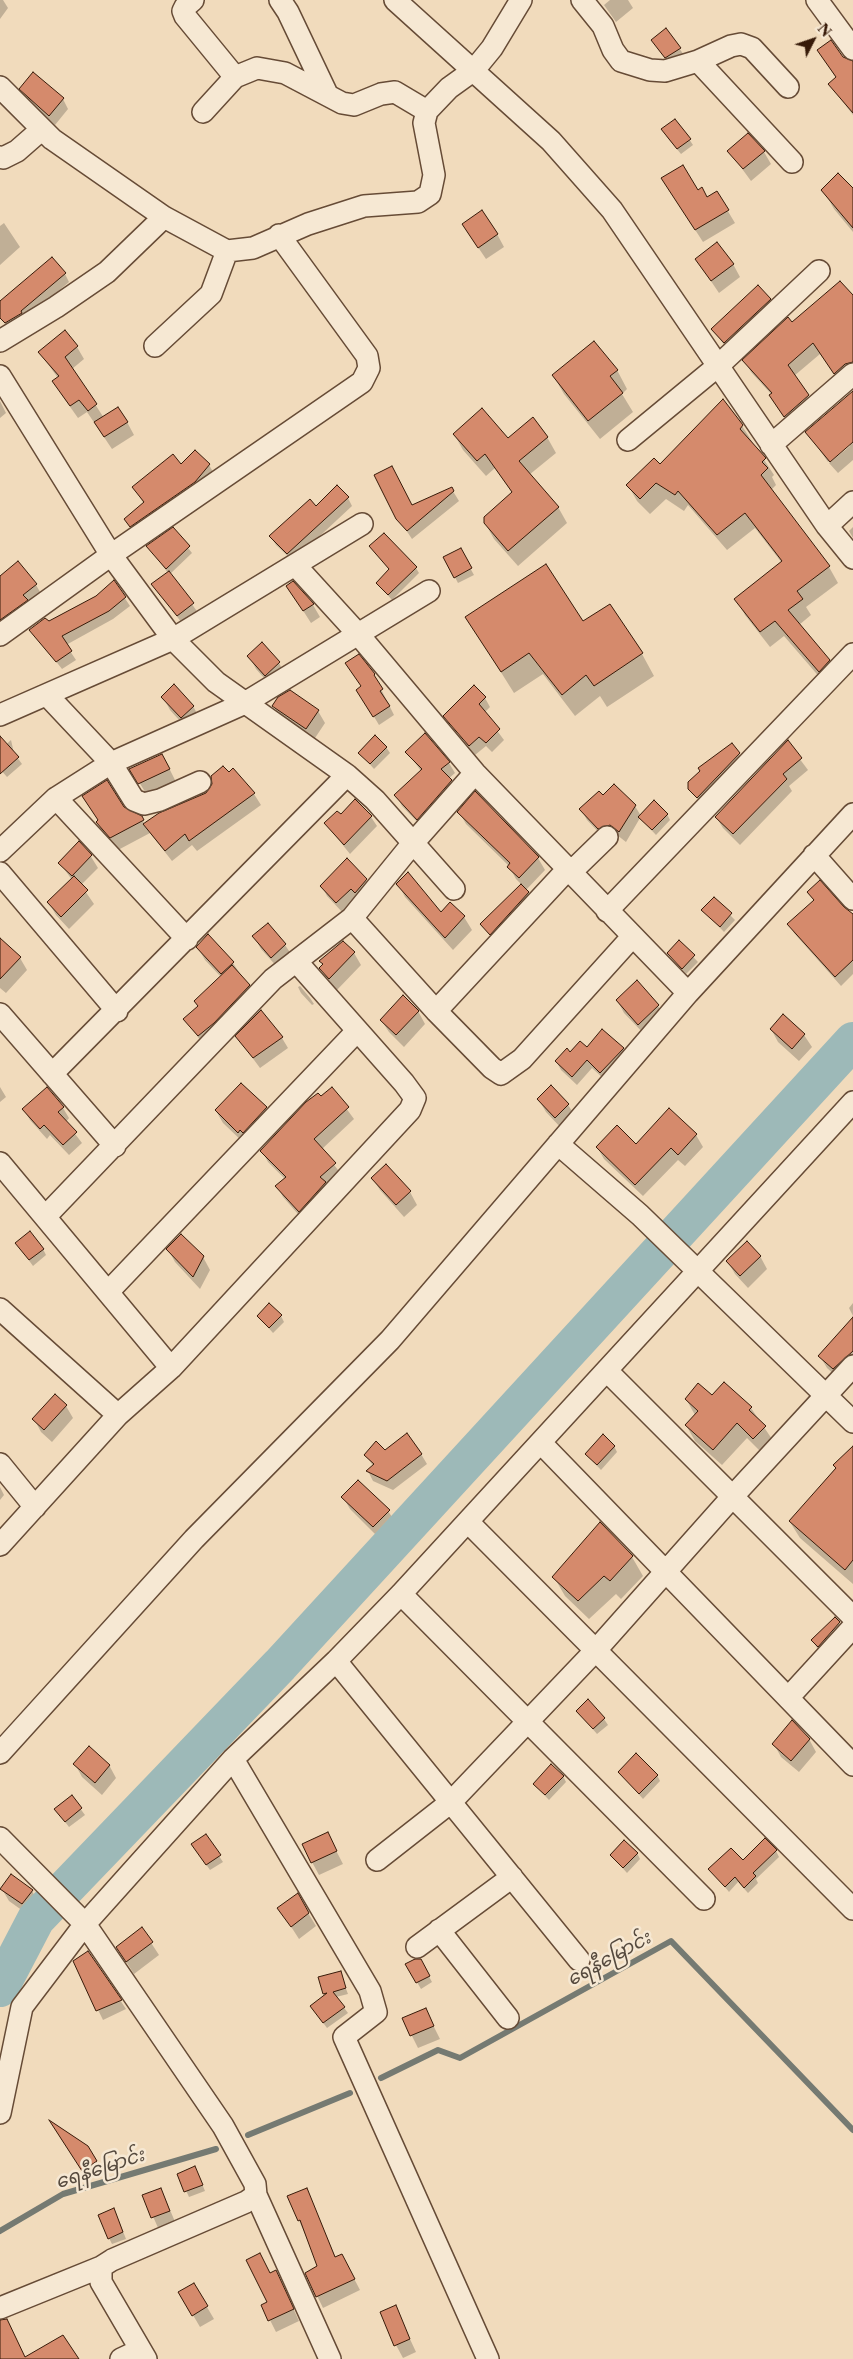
<!DOCTYPE html>
<html>
<head>
<meta charset="utf-8">
<style>
	body { margin:0 }
	#map { position:relative; width:853px; height:2359px; overflow:hidden; background:#f1dbbc; font-family:"Libre Caslon Text",serif }
	canvas { display:block }
	.north { position:absolute; left:788px; top:15px; width:50px; height:50px; -webkit-text-stroke:4px #f6e8d3; paint-order:stroke; rotate:49deg; font-size:14px; font-weight:700; line-height:20px; text-align:center; color:#381b09 }
	.north::after { content:''; display:block; margin:auto; width:18px; height:22px; background:#381b09; clip-path:polygon(50% 0,100% 100%,50% 72%,0 100%) }
</style>
</head>
<body>
<div id="map">
<canvas width="853" height="2359"></canvas>
<div class="north">N</div>
</div>
<script>
const context = document.querySelector('canvas').getContext('2d');
context.lineJoin = 'round';
function fill(path, color) {
  context.fillStyle = color;
  context.fill(path, 'evenodd');
}
function shape(rows) {
  const path = new Path2D();
  for (const r of rows) {
    path.moveTo(r[0], r[1]);
    for (let i = 2; i < r.length; i += 2) path.lineTo(r[i], r[i + 1]);
  }
  return path;
}
function trace(path, color, width, dash) {
  context.strokeStyle = color;
  context.lineWidth = width;
  context.lineCap = dash ? 'butt' : 'round';
  context.setLineDash(dash || []);
  context.stroke(path);
}
function drawText(font, color, halo, rows, align = 'center') {
  context.font = font + ' "Libre Caslon Text","Noto Sans Myanmar",serif';
  context.lineWidth = 5;
  context.setLineDash([]);
  context.textBaseline = 'middle';
  context.strokeStyle = halo;
  context.fillStyle = color;
  for (const [text, x, y, turn = 0] of rows) {
    context.save();
    context.translate(x, y);
    context.rotate((+turn || 0) * Math.PI / 180);
    context.textAlign = isNaN(turn) ? turn : align;
    if (halo) context.strokeText(text, 0, 0);
    context.fillText(text, 0, 0);
    context.restore();
  }
}
fill(shape([
	[0,0,3,0,8,8,0,19],
	[610,0,628,0,633,8,616,22,604,5],
	[666,30,684,55,669,63,656,46],
	[818,50,853,62,853,115,829,84,836,78],
	[21,89,63,99,68,109,55,125,26,98],
	[666,136,689,139,693,145,681,154],
	[729,151,764,152,771,164,751,181],
	[823,190,853,190,853,232,834,209],
	[670,191,697,192,707,198,717,193,735,223,703,242],
	[4,223,20,247,0,265,0,226],
	[463,225,497,234,504,247,486,259],
	[696,259,733,264,740,277,719,293],
	[65,274,69,282,11,331,0,318,0,302],
	[853,298,853,376,842,384,820,354,794,376,815,408,792,428,777,407,772,395,751,372,744,360,792,324],
	[770,300,777,312,732,355,712,329],
	[77,347,84,359,72,369,104,418,127,422,134,435,112,449,87,412,78,418,61,394,58,378,40,353],
	[617,370,627,389,622,394,633,412,600,439,564,394,553,375],
	[853,392,853,460,838,473,829,463,850,446,850,443,828,462,807,432],
	[0,401,6,413,0,418],
	[742,426,774,475,772,477,776,485,771,490,829,567,838,583,806,607,811,615,799,625,829,660,838,676,828,687,784,636,770,647,745,615,736,599,782,563,755,528,727,550,688,505,684,511,666,499,650,514,637,501,628,485,660,466],
	[454,434,508,439,547,437,556,453,529,475,558,507,567,523,518,566,494,539,485,523,513,494,495,468,486,476,463,450],
	[195,452,209,465,215,475,131,529,125,519,144,504,133,487,181,466],
	[451,488,459,501,412,539,398,518],
	[348,498,352,506,293,561,276,545,271,537,316,508],
	[853,527,853,538,849,531],
	[173,529,192,553,170,574,199,614,184,626,153,584,168,573,148,546],
	[371,546,416,568,419,573,392,600,377,583,390,570],
	[460,550,474,575,458,583,445,558],
	[0,582,36,585,43,597,0,637],
	[114,582,130,606,113,619,66,645,76,660,62,669,31,630,96,597],
	[295,598,313,605,320,617,311,623],
	[583,623,642,654,654,676,607,707,600,696,575,716,543,674,514,693,480,639],
	[262,644,279,663,286,676,273,688,256,669,249,656],
	[374,675,394,715,379,725,358,690],
	[163,697,193,706,200,719,188,730,170,710],
	[485,698,490,707,484,713,504,740,492,752,486,746,475,755,445,716],
	[274,706,318,711,325,723,313,741,281,719],
	[11,740,14,753,22,764,7,777,0,769,0,750],
	[787,742,808,770,789,786,792,791,740,845,723,828,716,817],
	[732,744,743,760,701,803,690,789],
	[386,747,390,753,374,769,360,753],
	[407,752,449,763,455,773,448,779,457,792,424,829,402,806,396,795,421,771],
	[169,768,176,782,147,795,131,769],
	[233,770,254,794,261,805,197,851,192,845,172,861,150,833,118,850,105,835,97,823,123,808,141,817,145,825,206,794],
	[603,797,635,806,641,816,667,814,670,820,656,835,640,818,626,842,617,835,605,839,587,820,581,809],
	[356,801,371,817,377,826,350,854,325,823,341,816],
	[459,812,538,858,545,870,526,890,532,899,494,940,482,925,522,885,516,879,509,866,466,824],
	[90,855,98,868,81,885,94,904,69,929,56,915,49,903,72,880,60,863],
	[347,859,366,880,372,890,343,913,327,896,322,886],
	[398,884,441,914,450,904,464,917,472,930,453,950,405,897],
	[808,892,853,916,853,974,841,986,794,933,789,924,814,901],
	[714,899,735,920,724,932,703,910],
	[268,924,285,945,293,957,279,969,261,949,254,936],
	[208,936,233,963,254,995,203,1044,185,1019,199,1008,195,1001,221,977,205,960,198,948],
	[679,942,698,962,686,974,669,954],
	[0,952,20,958,27,970,6,993,0,988],
	[354,953,361,965,336,991,320,968,323,965,321,961],
	[637,982,658,1006,666,1018,646,1036,624,1013,617,1000],
	[300,986,310,998,314,1004,312,1005,301,993,298,987],
	[418,1011,425,1024,404,1047,389,1032,381,1020],
	[783,1016,804,1035,812,1047,799,1061,778,1042,771,1029],
	[602,1031,623,1049,628,1057,606,1081,592,1068,577,1085,561,1070,556,1061,570,1054,587,1049],
	[237,1037,282,1038,288,1048,260,1068],
	[0,1087,6,1097,0,1102],
	[332,1089,354,1119,322,1149,341,1174,305,1222,283,1197,277,1186,285,1179,268,1162,262,1151],
	[539,1100,568,1105,576,1117,563,1130,546,1112],
	[63,1108,69,1118,66,1122,82,1143,69,1155,50,1135,47,1139,30,1120,23,1109],
	[266,1108,273,1121,245,1144,223,1123,216,1111],
	[696,1135,703,1147,685,1166,678,1160,643,1196,604,1159,597,1147,636,1146],
	[386,1166,410,1192,417,1205,404,1217,380,1190,372,1178],
	[17,1244,43,1249,46,1255,33,1266],
	[168,1249,203,1257,210,1270,200,1289,175,1262],
	[760,1256,767,1269,748,1288,735,1274,728,1262],
	[853,1303,853,1316,849,1308],
	[258,1316,281,1316,284,1322,273,1333],
	[853,1319,853,1362,838,1378,827,1368,820,1356],
	[712,1397,751,1408,774,1442,763,1454,747,1438,722,1465,695,1441,686,1425,695,1415,686,1399],
	[66,1406,73,1418,52,1442,41,1432,34,1419],
	[614,1446,617,1452,601,1470,586,1454],
	[853,1447,853,1584,800,1538,790,1522],
	[385,1451,421,1454,427,1464,393,1490,373,1481,368,1471,373,1466,366,1455],
	[0,1487,4,1495,0,1500],
	[343,1497,388,1511,396,1523,380,1539,350,1509],
	[632,1557,643,1576,621,1599,616,1594,589,1619,565,1596,554,1577],
	[835,1618,847,1635,820,1653,813,1641],
	[577,1711,604,1719,608,1725,597,1734],
	[809,1739,816,1752,799,1772,781,1757,774,1744],
	[75,1764,109,1765,116,1778,102,1795,82,1777],
	[619,1772,657,1775,660,1781,643,1799],
	[563,1776,566,1782,549,1800,534,1784],
	[71,1796,85,1815,69,1827,55,1809],
	[327,1833,343,1864,319,1875,312,1862],
	[196,1850,219,1856,223,1862,210,1870],
	[776,1851,779,1857,756,1879,758,1883,748,1893,738,1882,729,1892,710,1869,743,1862],
	[637,1853,640,1859,627,1873,611,1855],
	[2,1889,32,1891,39,1903,30,1916,9,1901],
	[297,1895,316,1926,299,1939,279,1908],
	[142,1929,159,1955,134,1974,125,1960],
	[420,1960,432,1982,421,1989,407,1965],
	[74,1961,120,2000,126,2009,103,2020],
	[340,1973,348,1994,336,1997,348,2013,327,2028,315,2012,325,1996,324,1994],
	[425,2009,440,2039,418,2048,403,2018],
	[53,2124,87,2147,100,2167,86,2176],
	[198,2174,205,2191,189,2197,179,2175],
	[161,2189,176,2224,159,2230,144,2196],
	[306,2190,336,2258,348,2267,360,2290,323,2308,306,2273,319,2267,289,2197],
	[117,2216,126,2239,112,2244,109,2238],
	[260,2254,270,2274,276,2271,299,2321,276,2332,270,2320],
	[194,2285,214,2319,200,2327,180,2293],
	[395,2307,416,2352,403,2358,396,2345]
]), '#0003');
trace(shape([
	[381,2078,438,2050,460,2058,671,1941,853,2130],
	[248,2135,350,2093],
	[0,2231,63,2194,216,2149]
]), '#757a72', 6);
trace(shape([
	[0,1988,36,1919,280,1665,853,1041]
]), '#9db9b8', 38);
const building = shape([
	[666,28,681,48,665,58,651,40,666,28],
	[831,40,843,57,853,61,853,113,828,84,836,77,817,50,831,40],
	[33,72,64,98,49,116,19,89,33,72],
	[675,119,691,139,677,149,661,129,675,119],
	[748,133,765,151,743,169,727,151,748,133],
	[683,165,698,190,702,187,707,197,717,191,729,210,695,230,661,178,683,165],
	[838,173,853,188,853,228,821,190,838,173],
	[482,210,498,234,478,248,462,224,482,210],
	[717,242,734,264,711,281,695,259,717,242],
	[52,257,66,273,21,311,22,313,5,323,0,318,0,301,52,257],
	[840,281,853,295,853,362,845,364,834,374,813,343,788,365,809,395,784,417,769,395,772,393,742,360,788,317,792,322,840,281],
	[758,285,771,299,724,343,711,329,758,285],
	[65,330,78,346,65,357,97,404,88,411,79,400,70,406,52,381,59,376,38,352,65,330],
	[594,341,618,370,610,376,623,393,588,421,552,375,594,341],
	[853,391,853,442,830,462,805,432,853,391],
	[723,399,743,425,740,429,766,458,762,462,768,468,761,475,830,566,797,591,803,599,788,610,830,660,819,672,775,621,760,632,734,599,782,561,745,513,717,535,678,491,675,495,656,483,640,499,626,485,654,458,660,464,723,399],
	[118,407,128,422,104,437,94,422,118,407],
	[482,408,508,438,533,417,548,437,519,461,559,507,508,551,484,523,484,517,512,492,485,454,477,461,453,434,482,408],
	[195,450,210,464,195,482,130,527,124,519,144,502,132,487,173,454,181,464,195,450],
	[392,466,412,505,452,487,454,491,407,531,396,519,374,475,392,466],
	[337,485,349,497,287,554,269,536,310,499,316,506,337,485],
	[173,527,190,546,166,569,146,546,173,527],
	[384,533,417,567,388,595,376,583,389,569,369,546,384,533],
	[461,548,472,568,454,578,443,557,461,548],
	[18,561,37,584,23,595,28,600,0,620,0,576,18,561],
	[546,564,583,621,610,604,643,653,594,686,586,675,562,695,529,653,501,672,465,617,546,564],
	[169,571,194,603,177,616,151,584,169,571],
	[114,580,126,597,109,611,62,636,72,651,56,662,29,630,45,618,49,621,96,596,114,580],
	[293,581,314,604,303,611,286,586,293,581],
	[262,642,280,662,265,676,247,656,262,642],
	[359,654,375,674,374,675,383,689,380,691,390,706,373,717,356,690,361,686,345,663,359,654],
	[174,684,194,706,181,718,161,697,174,684],
	[474,685,486,697,479,704,500,729,486,743,479,737,469,746,443,716,474,685],
	[290,690,319,710,306,729,272,706,278,697,290,690],
	[425,733,450,762,441,769,452,780,417,820,394,795,422,769,405,752,425,733],
	[375,735,387,747,370,764,358,753,375,735],
	[0,736,19,757,0,774,0,736],
	[788,740,802,758,783,774,787,779,733,834,715,817,788,740],
	[732,743,740,753,697,798,688,789,688,782,700,771,698,768,732,743],
	[162,754,170,769,138,784,129,769,162,754],
	[223,766,229,772,233,768,255,793,189,841,185,834,165,851,143,824,159,813,206,793,212,784,211,776,223,766],
	[107,780,124,807,142,816,144,820,110,838,96,822,98,820,82,796,107,780],
	[614,784,636,805,619,832,610,825,598,829,579,809,599,791,603,795,614,784],
	[475,791,539,857,519,878,507,867,510,863,457,812,475,791],
	[355,799,372,816,344,845,324,823,337,811,341,814,355,799],
	[654,800,668,814,652,830,638,817,654,800],
	[79,841,92,855,72,876,58,863,79,841],
	[347,858,367,879,355,893,351,889,336,903,320,886,347,858],
	[408,872,441,912,450,902,465,916,445,938,396,884,408,872],
	[74,876,88,890,61,917,47,902,74,876],
	[820,880,844,907,853,914,853,960,835,977,787,924,814,900,807,892,820,880],
	[521,884,529,892,490,935,480,924,521,884],
	[714,897,732,913,720,927,701,910,714,897],
	[268,923,286,944,271,958,252,936,268,923],
	[208,934,234,962,221,974,196,947,208,934],
	[0,938,21,957,0,979,0,938],
	[679,940,695,955,682,969,667,953,679,940],
	[343,941,355,952,329,979,319,968,323,964,319,961,343,941],
	[232,965,250,985,214,1023,198,1036,183,1019,198,1006,194,1001,232,965],
	[637,980,659,1005,638,1025,616,1000,637,980],
	[403,995,419,1011,396,1035,380,1020,403,995],
	[261,1010,283,1037,253,1058,235,1036,261,1010],
	[783,1014,805,1034,792,1049,770,1029,783,1014],
	[602,1029,624,1048,600,1073,587,1060,572,1077,555,1061,567,1048,570,1052,580,1041,587,1047,602,1029],
	[241,1083,267,1107,243,1133,240,1130,238,1133,215,1110,241,1083],
	[551,1085,569,1104,555,1118,537,1099,551,1085],
	[47,1087,64,1107,58,1112,77,1132,63,1145,44,1125,40,1129,22,1109,47,1087],
	[332,1087,349,1107,314,1139,336,1163,320,1177,326,1182,299,1212,275,1186,286,1177,260,1151,306,1102,318,1093,321,1096,332,1087],
	[669,1108,697,1134,678,1155,671,1148,635,1185,596,1147,617,1125,636,1144,669,1108],
	[386,1164,411,1191,396,1205,371,1178,386,1164],
	[30,1231,44,1249,29,1260,15,1243,30,1231],
	[181,1234,204,1256,193,1277,166,1249,181,1234],
	[747,1241,761,1256,740,1276,726,1261,747,1241],
	[269,1303,282,1315,269,1328,257,1316,269,1303],
	[853,1317,853,1351,833,1369,818,1356,853,1317],
	[724,1382,752,1407,749,1410,766,1426,753,1439,737,1423,713,1450,685,1425,698,1411,685,1399,698,1383,712,1395,724,1382],
	[55,1394,67,1405,44,1430,32,1419,55,1394],
	[407,1433,422,1454,387,1481,366,1471,374,1464,364,1455,376,1441,385,1450,407,1433],
	[603,1434,615,1446,597,1465,585,1454,603,1434],
	[853,1446,853,1560,845,1570,789,1521,836,1468,833,1465,853,1446],
	[358,1480,390,1510,373,1527,341,1497,358,1480],
	[600,1522,633,1556,610,1581,604,1576,578,1601,552,1577,600,1522],
	[835,1617,840,1622,818,1647,811,1640,835,1617],
	[588,1699,605,1718,593,1729,576,1711,588,1699],
	[792,1720,810,1739,791,1761,772,1744,792,1720],
	[89,1746,110,1765,95,1783,73,1764,89,1746],
	[636,1753,658,1775,639,1794,618,1772,636,1753],
	[551,1764,564,1776,545,1795,533,1784,551,1764],
	[72,1795,82,1808,65,1822,54,1809,72,1795],
	[328,1832,337,1851,311,1863,302,1844,328,1832],
	[206,1834,221,1855,206,1865,191,1844,206,1834],
	[765,1838,777,1850,753,1873,756,1876,744,1888,735,1877,725,1887,708,1869,731,1848,743,1860,765,1838],
	[624,1840,638,1853,623,1868,610,1855,624,1840],
	[11,1874,33,1890,22,1904,0,1889,11,1874],
	[298,1893,309,1913,291,1927,277,1908,298,1893],
	[142,1927,153,1942,126,1962,116,1947,142,1927],
	[88,1951,122,2000,96,2011,73,1961,88,1951],
	[415,1959,421,1959,430,1976,416,1983,405,1964,415,1959],
	[341,1971,346,1988,333,1992,345,2007,323,2023,310,2006,327,1993,323,1994,318,1977,341,1971],
	[426,2008,434,2026,410,2036,402,2018,426,2008],
	[49,2120,88,2146,97,2161,82,2171,49,2120],
	[195,2166,203,2185,184,2192,177,2174,195,2166],
	[161,2188,170,2211,151,2218,142,2195,161,2188],
	[307,2188,335,2257,342,2254,355,2279,316,2297,305,2273,317,2266,300,2220,298,2221,287,2196,307,2188],
	[114,2208,123,2232,108,2239,98,2215,114,2208],
	[260,2253,270,2273,276,2270,294,2309,268,2321,261,2305,267,2302,246,2260,260,2253],
	[194,2283,208,2306,192,2316,178,2292,194,2283],
	[396,2305,410,2339,394,2346,380,2312,396,2305],
	[7,2319,25,2357,63,2335,79,2359,0,2359,0,2320,7,2319]
]);
fill(building, '#d58a6c');
trace(building, '#381b09', 1);
const minor = shape([
	[193,0,185,7,183,11,185,16,235,77],
	[280,0,288,12,327,94],
	[395,0,551,141,612,210,827,526,853,558],
	[582,0,603,26,613,50,621,61,650,70,665,71,698,61,731,46,741,44,752,48,788,87],
	[817,0,853,49],
	[698,61,792,162],
	[0,87,52,139,164,217,227,251,253,248,308,224,364,206,418,202,430,194,434,175,424,123,427,111,449,88,474,70,492,48,521,0],
	[203,112,235,77,257,68,285,73,342,103,354,105,381,94,395,92,427,111],
	[0,157,3,158,17,151,41,130],
	[0,341,56,307,107,272,164,217],
	[155,346,211,294,227,251],
	[0,376,111,555,173,639,216,682,347,775,375,800,454,889],
	[628,440,719,365,819,271],
	[771,445,853,374],
	[827,526,853,502],
	[296,566,358,634,475,773,688,993],
	[0,635,111,555,362,382,369,368,367,356,279,235],
	[47,695,111,763,134,800,144,804,160,800,200,782],
	[0,715,173,639,362,524],
	[56,798,187,939],
	[0,851,56,798,111,763,243,704,429,591],
	[814,855,853,899],
	[0,873,117,1011],
	[570,873,607,837],
	[607,911,853,654],
	[352,918,436,1011,492,1068,501,1074,522,1059,632,937],
	[436,1011,567,870],
	[0,1014,115,1146],
	[52,1074,347,775],
	[558,1144,640,1215,853,1422],
	[0,1163,171,1368],
	[45,1217,273,979,352,918,413,843,475,773],
	[108,1292,357,1031],
	[0,1309,118,1415],
	[607,1371,853,1617],
	[541,1443,853,1765],
	[0,1464,35,1507],
	[468,1522,853,1909],
	[0,1545,118,1415,171,1368,410,1110,415,1098,404,1083,296,961],
	[401,1594,704,1899],
	[336,1661,579,1960],
	[788,1698,853,1627],
	[0,1753,194,1539,390,1340,688,993,853,814],
	[233,1759,370,1991,376,2012,344,2037,488,2359],
	[0,1838,85,1924,223,2126,255,2184,256,2195,330,2359],
	[377,1860,451,1802,596,1650,733,1496,853,1366],
	[439,1930,508,2018],
	[417,1947,512,1877],
	[0,2113,22,2007,85,1924,233,1759,336,1661,401,1594,853,1102],
	[101,2267,101,2282,146,2359],
	[0,2308,101,2267,112,2260,246,2202,256,2195],
	[121,2359,140,2350]
]);
trace(minor, '#664b36', 24);
trace(minor, '#f6e8d3', 21);
drawText('italic 19px', '#564a3e', '#f6e8d3', [
	["ရေနီမြောင်း",609,1959,-29],
	["ရေနီမြောင်း",100,2169,-18]
]);
</script>
</body>
</html>
